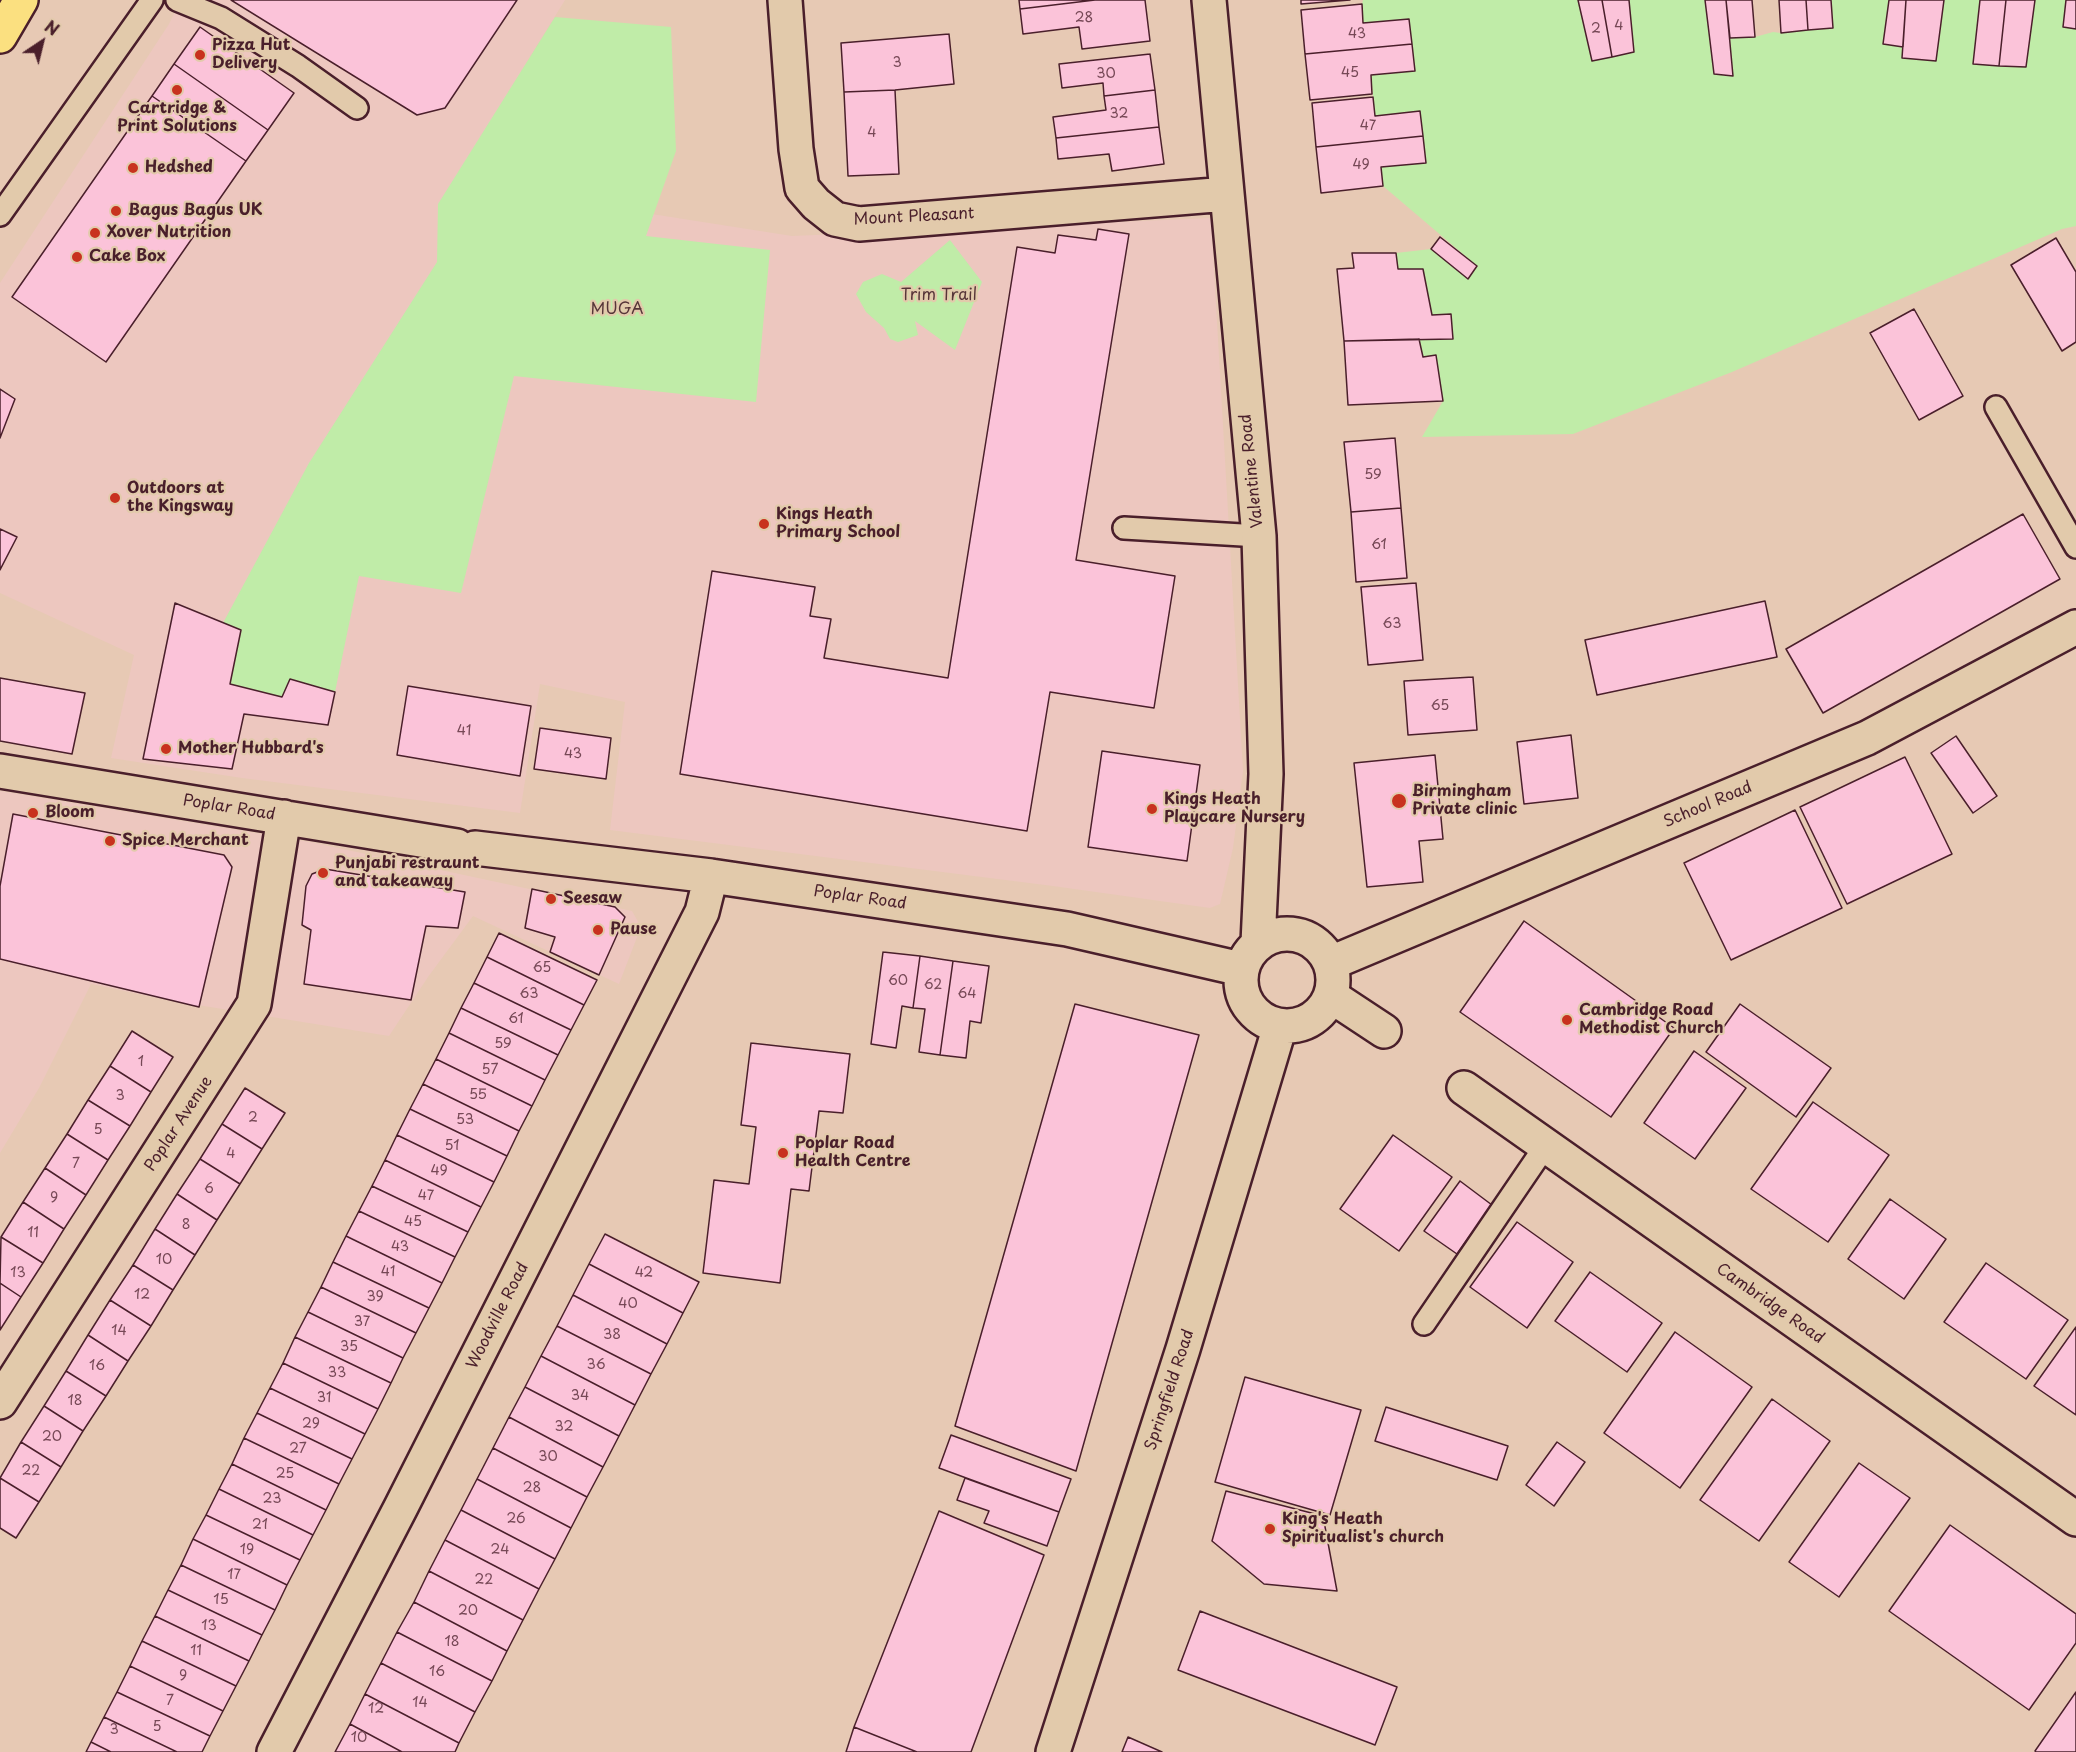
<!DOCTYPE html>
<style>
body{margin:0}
#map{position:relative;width:2076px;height:1752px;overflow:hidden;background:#e7c9b4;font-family:"Playpen Sans",sans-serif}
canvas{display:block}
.north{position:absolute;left:12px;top:12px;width:60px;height:60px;-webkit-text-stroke:4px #e2caab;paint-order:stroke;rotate:35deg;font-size:16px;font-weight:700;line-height:24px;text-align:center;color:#4a1f2b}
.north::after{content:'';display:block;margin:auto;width:21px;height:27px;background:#4a1f2b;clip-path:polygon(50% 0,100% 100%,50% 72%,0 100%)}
</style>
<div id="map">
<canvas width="2076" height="1752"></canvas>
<div class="north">N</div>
</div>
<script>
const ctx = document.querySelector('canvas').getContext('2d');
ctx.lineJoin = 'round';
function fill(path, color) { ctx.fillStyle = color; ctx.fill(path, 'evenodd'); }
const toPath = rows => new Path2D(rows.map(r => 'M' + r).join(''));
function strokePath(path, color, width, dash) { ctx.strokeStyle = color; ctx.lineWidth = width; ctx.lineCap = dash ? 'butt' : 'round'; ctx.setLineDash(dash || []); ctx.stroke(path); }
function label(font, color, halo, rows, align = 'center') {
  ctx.font = font + ' "Playpen Sans",sans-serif'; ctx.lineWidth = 4.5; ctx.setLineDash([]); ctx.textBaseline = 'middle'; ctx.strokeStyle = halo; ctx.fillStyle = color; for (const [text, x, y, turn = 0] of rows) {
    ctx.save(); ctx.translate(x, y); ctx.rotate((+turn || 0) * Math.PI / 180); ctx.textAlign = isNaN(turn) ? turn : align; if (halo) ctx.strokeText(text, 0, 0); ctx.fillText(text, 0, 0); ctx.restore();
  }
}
const built = toPath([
 [181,0,565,0,454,180,524,194,792,236,1211,218,1243,771,1233,848,1220,904,1210,908,1053,886,610,830,625,702,540,684,520,813,242,778,111,758,134,655,0,593,0,283,169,24],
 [0,791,310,842,632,911,641,927,619,984,473,916,428,977,389,1036,167,1000,91,984,39,1088,0,1153]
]);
const green = toPath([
 [1363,0,1578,0,1593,61,1634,52,1629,0,1705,0,1714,74,1733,76,1730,38,1755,37,1773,32,1781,33,1815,29,1831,0,1889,0,1883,44,1903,47,1902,58,1936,61,1944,0,1980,0,1973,63,2026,67,2035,0,2066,0,2076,29,2076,226,2062,229,1732,372,1573,434,1422,437,1443,401,1435,355,1423,357,1419,339,1453,338,1451,315,1432,315,1423,269,1398,269,1396,253,1431,249,1468,279,1477,266,1383,186,1381,167,1426,163,1423,136,1420,112,1375,116,1371,75,1415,70,1409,19,1363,23,1362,4],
 [555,17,671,27,676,151,646,236,770,250,756,402,514,376,461,593,359,576,335,692,291,679,282,697,230,684,241,630,223,623,309,463,437,262,438,204],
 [950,240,982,282,955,350,915,321,918,335,898,342,890,339,884,328,866,312,856,294,863,282,882,274,901,282]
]);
const building = toPath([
 [231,0,517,0,445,108,417,115,231,0],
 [1019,0,1095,0,1020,9,1019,0],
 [1095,0,1145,0,1150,41,1082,49,1079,27,1023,34,1020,9,1095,0],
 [1301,0,1350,0,1301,4,1301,0],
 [1578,0,1602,0,1612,57,1592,61,1578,0],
 [1602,0,1629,0,1634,52,1612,57,1602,0],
 [1705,0,1726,0,1733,76,1714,74,1705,0],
 [1726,0,1752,0,1755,37,1730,38,1726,0],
 [1779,0,1806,0,1808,30,1781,33,1779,0],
 [1806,0,1831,0,1833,28,1808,30,1806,0],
 [1889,0,1906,0,1903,47,1883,44,1889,0],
 [1906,0,1944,0,1936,61,1902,58,1906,0],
 [1980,0,2006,0,1999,66,1973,64,1980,0],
 [2006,0,2035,0,2026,67,1999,66,2006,0],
 [2066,0,2076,0,2076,29,2063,27,2066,0],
 [1362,4,1363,23,1409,19,1412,44,1305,54,1301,10,1362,4],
 [200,27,294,93,268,130,174,64,200,27],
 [949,34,954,84,895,90,844,92,841,43,949,34],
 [1412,44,1415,71,1371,75,1372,94,1310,100,1305,54,1412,44],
 [1150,54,1155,90,1104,96,1103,83,1062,88,1059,64,1150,54],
 [174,64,268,130,246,161,152,96,174,64],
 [895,90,899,174,848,176,844,92,895,90],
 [1155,90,1159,127,1056,138,1053,117,1106,110,1104,96,1155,90],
 [152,96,246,161,106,362,12,297,152,96],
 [1373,97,1375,116,1420,111,1423,136,1316,147,1312,103,1373,97],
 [1159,127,1164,164,1112,171,1109,154,1058,159,1056,138,1159,127],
 [1423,136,1426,163,1381,167,1383,186,1321,193,1316,147,1423,136],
 [1098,229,1129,234,1076,560,1175,576,1154,708,1050,692,1027,831,680,774,712,571,815,587,810,616,831,619,824,658,948,678,1017,247,1055,253,1058,235,1096,240,1098,229],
 [1440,237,1477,266,1468,279,1431,249,1440,237],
 [2056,238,2076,272,2076,342,2062,351,2011,265,2056,238],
 [1352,253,1396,253,1398,269,1423,269,1432,315,1451,314,1453,339,1344,341,1337,269,1354,268,1352,253],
 [1914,309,1963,396,1919,420,1870,333,1914,309],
 [1419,339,1423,357,1436,355,1443,401,1348,405,1344,341,1419,339],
 [0,389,15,399,0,438,0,389],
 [1395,438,1401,508,1351,512,1344,442,1395,438],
 [1401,508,1407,578,1356,582,1351,512,1401,508],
 [2023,514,2060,579,1823,713,1786,649,2023,514],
 [0,529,17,537,0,570,0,529],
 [1416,583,1423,660,1368,665,1361,587,1416,583],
 [1765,601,1777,657,1597,695,1585,640,1765,601],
 [175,603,241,630,230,684,282,697,290,679,335,692,328,725,244,714,232,769,143,759,175,603],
 [1473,677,1477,730,1408,735,1404,681,1473,677],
 [0,678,85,693,72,754,0,741,0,678],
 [408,686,531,706,520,776,397,755,408,686],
 [540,728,611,738,606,779,534,769,540,728],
 [1571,735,1578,798,1524,804,1517,742,1571,735],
 [1956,736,1997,796,1973,813,1931,753,1956,736],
 [1102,751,1200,765,1187,861,1088,847,1102,751],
 [1435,755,1443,839,1419,841,1423,882,1367,887,1354,763,1435,755],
 [1905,757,1952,854,1847,904,1800,807,1905,757],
 [1795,810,1842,908,1731,960,1684,863,1795,810],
 [13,814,224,855,232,867,199,1007,0,959,0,886,13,814],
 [325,869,465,892,458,928,426,926,411,1000,304,984,311,930,302,925,306,886,312,874,325,869],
 [532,889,615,907,625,917,599,975,550,952,555,937,525,928,532,889],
 [1524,921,1674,1028,1611,1117,1460,1012,1524,921],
 [499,933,597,980,584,1005,487,957,499,933],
 [883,952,920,956,913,1008,902,1006,896,1048,871,1044,883,952],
 [920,956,953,961,940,1055,919,1052,925,1009,913,1008,920,956],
 [487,957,584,1005,571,1030,474,983,487,957],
 [953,961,989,966,981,1023,970,1021,966,1058,940,1055,953,961],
 [474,983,571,1030,558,1055,461,1008,474,983],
 [1075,1004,1199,1035,1076,1471,955,1426,1075,1004],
 [1740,1004,1831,1068,1796,1117,1706,1052,1740,1004],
 [461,1008,558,1055,545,1080,449,1033,461,1008],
 [132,1031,173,1057,151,1092,110,1066,132,1031],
 [449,1033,545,1080,532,1106,436,1059,449,1033],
 [751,1043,850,1054,843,1113,819,1111,809,1191,791,1189,780,1283,703,1273,714,1180,749,1184,756,1127,741,1125,751,1043],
 [1694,1051,1746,1088,1695,1159,1644,1123,1694,1051],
 [436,1059,532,1106,519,1131,423,1084,436,1059],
 [110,1066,151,1092,130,1126,88,1100,110,1066],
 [423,1084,519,1131,507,1156,410,1109,423,1084],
 [245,1088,285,1113,262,1149,222,1124,245,1088],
 [88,1100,130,1126,108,1160,67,1134,88,1100],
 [1813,1102,1889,1155,1828,1242,1751,1189,1813,1102],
 [410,1109,507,1156,494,1182,397,1135,410,1109],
 [222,1124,262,1149,240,1184,200,1159,222,1124],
 [67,1134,108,1160,86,1195,45,1168,67,1134],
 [397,1135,494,1182,481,1207,385,1160,397,1135],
 [1393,1135,1452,1177,1399,1251,1340,1209,1393,1135],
 [200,1159,240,1184,217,1220,177,1194,200,1159],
 [385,1160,481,1207,468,1232,372,1186,385,1160],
 [45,1168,86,1195,64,1229,23,1202,45,1168],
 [1460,1181,1492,1205,1457,1254,1424,1231,1460,1181],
 [372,1186,468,1232,455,1257,359,1211,372,1186],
 [177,1194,217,1220,195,1255,155,1229,177,1194],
 [1890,1199,1946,1239,1904,1299,1848,1259,1890,1199],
 [23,1202,64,1229,43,1263,1,1237,23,1202],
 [359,1211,455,1257,442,1283,346,1236,359,1211],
 [1517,1222,1573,1262,1527,1328,1470,1287,1517,1222],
 [155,1229,195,1255,173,1290,133,1265,155,1229],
 [605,1234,699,1282,683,1313,589,1264,605,1234],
 [346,1236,442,1283,429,1308,333,1262,346,1236],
 [1,1237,43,1263,21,1297,0,1283,1,1237],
 [333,1262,429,1308,416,1333,321,1287,333,1262],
 [1986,1263,2068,1320,2026,1379,1944,1322,1986,1263],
 [589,1264,683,1313,667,1344,573,1295,589,1264],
 [133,1265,173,1290,151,1326,110,1300,133,1265],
 [1590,1272,1662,1323,1627,1372,1555,1321,1590,1272],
 [0,1283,21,1297,0,1330,0,1283],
 [321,1287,416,1333,403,1358,308,1312,321,1287],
 [573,1295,667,1344,651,1374,557,1326,573,1295],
 [110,1300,151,1326,128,1361,88,1335,110,1300],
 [308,1312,403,1358,391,1383,295,1337,308,1312],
 [557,1326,651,1374,635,1405,541,1356,557,1326],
 [2076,1327,2076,1415,2034,1386,2076,1327],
 [1675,1332,1752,1387,1680,1488,1604,1433,1675,1332],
 [88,1335,128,1361,106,1396,66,1371,88,1335],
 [295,1337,391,1383,378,1409,283,1363,295,1337],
 [541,1356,635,1405,619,1436,525,1387,541,1356],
 [283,1363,378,1409,365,1434,270,1388,283,1363],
 [66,1371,106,1396,83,1431,44,1406,66,1371],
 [1245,1377,1361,1410,1330,1515,1215,1482,1245,1377],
 [525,1387,619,1436,603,1467,509,1417,525,1387],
 [270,1388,365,1434,352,1459,257,1413,270,1388],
 [1772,1399,1830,1441,1759,1541,1700,1500,1772,1399],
 [44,1406,83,1431,61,1467,21,1442,44,1406],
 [1386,1407,1508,1446,1497,1480,1375,1441,1386,1407],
 [257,1413,352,1459,339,1484,244,1438,257,1413],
 [509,1417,603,1467,587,1497,493,1448,509,1417],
 [951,1435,1071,1479,1059,1512,939,1468,951,1435],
 [244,1438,339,1484,326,1510,232,1464,244,1438],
 [21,1442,61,1467,39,1502,0,1478,21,1442],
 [1557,1442,1585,1462,1554,1506,1526,1485,1557,1442],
 [493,1448,587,1497,571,1528,477,1479,493,1448],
 [1859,1463,1910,1498,1839,1597,1789,1562,1859,1463],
 [232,1464,326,1510,313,1535,219,1489,232,1464],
 [0,1478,39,1502,16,1538,0,1528,0,1478],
 [965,1478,1059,1512,1047,1546,984,1523,989,1511,957,1500,965,1478],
 [477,1479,571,1528,555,1559,461,1510,477,1479],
 [219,1489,313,1535,300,1560,206,1515,219,1489],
 [1226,1491,1323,1516,1337,1591,1264,1584,1212,1541,1226,1491],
 [461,1510,555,1559,539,1589,445,1540,461,1510],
 [939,1511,1044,1555,971,1752,917,1752,854,1727,939,1511],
 [206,1515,300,1560,287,1585,193,1539,206,1515],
 [1950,1525,2076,1614,2076,1643,2029,1710,1889,1611,1950,1525],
 [193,1539,287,1585,275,1610,181,1565,193,1539],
 [445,1540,539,1589,523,1620,429,1571,445,1540],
 [181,1565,275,1610,262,1635,168,1590,181,1565],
 [429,1571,523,1620,507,1651,414,1602,429,1571],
 [168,1590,262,1635,249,1661,155,1616,168,1590],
 [414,1602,507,1651,492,1681,397,1632,414,1602],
 [1200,1611,1397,1687,1375,1745,1178,1670,1200,1611],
 [155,1616,249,1661,236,1686,142,1641,155,1616],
 [397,1632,492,1681,475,1712,381,1663,397,1632],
 [142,1641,236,1686,223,1711,130,1666,142,1641],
 [381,1663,475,1712,459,1743,365,1694,381,1663],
 [130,1666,223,1711,210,1736,117,1692,130,1666],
 [117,1692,210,1736,202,1752,177,1752,104,1717,117,1692],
 [2076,1692,2076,1752,2036,1752,2035,1751,2076,1692],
 [365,1694,459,1743,455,1752,402,1752,350,1724,365,1694],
 [104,1717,177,1752,111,1752,91,1742,104,1717],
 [350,1724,402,1752,335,1752,350,1724],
 [854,1727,917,1752,846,1752,854,1727],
 [1128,1737,1162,1752,1122,1752,1128,1737],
 [91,1742,111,1752,86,1752,91,1742]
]);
const lane = toPath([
 [177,0,221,18,298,66,357,108],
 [0,215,152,0],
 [1996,407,2076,547],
 [1124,528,1259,536],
 [1424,1324,1546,1145]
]);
const street = toPath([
 [785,0,796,149,802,188,816,204,835,219,859,224,1227,194],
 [1209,0,1259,536,1266,774,1258,943],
 [0,771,457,846],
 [475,848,711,876,1067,929,1241,969],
 '1241 980a46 46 0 1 1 92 0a46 46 0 1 1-92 0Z',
 [1331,963,1867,738,2076,627],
 [1331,996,1384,1031],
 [1464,1088,2076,1519],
 [0,1402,254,1004,284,817],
 [274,1752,401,1507,702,912,711,876],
 [1053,1752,1183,1349,1280,1026]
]);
const highway = toPath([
 [0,36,21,0]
]);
const markers = [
 [200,55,6,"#c8321e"],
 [177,90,6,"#c8321e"],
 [133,168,6,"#c8321e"],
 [116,211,6,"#c8321e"],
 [95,233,6,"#c8321e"],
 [77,257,6,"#c8321e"],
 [115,498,6,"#c8321e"],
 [764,524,6,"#c8321e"],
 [166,749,6,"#c8321e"],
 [1399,801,8,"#c8321e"],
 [1152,809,6,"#c8321e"],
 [33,813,6,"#c8321e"],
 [110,841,6,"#c8321e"],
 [323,873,6,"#c8321e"],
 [551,899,6,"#c8321e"],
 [598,930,6,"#c8321e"],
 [1567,1020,6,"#c8321e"],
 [783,1153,6,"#c8321e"],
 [1270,1529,6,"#c8321e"]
];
const numberNames = [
 ["28",1084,18],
 ["4",1619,26],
 ["2",1596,29],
 ["43",1357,34],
 ["3",897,63],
 ["45",1350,73],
 ["30",1106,74],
 ["32",1119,114],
 ["47",1368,126],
 ["4",872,133],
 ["49",1361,165],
 ["59",1373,475],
 ["61",1379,545],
 ["63",1392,624],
 ["65",1440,706],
 ["41",464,731],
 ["43",573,754],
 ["65",542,968],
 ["60",898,981],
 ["62",933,985],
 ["63",529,994],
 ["64",967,994],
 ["61",516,1019],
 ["59",503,1044],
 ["1",141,1062],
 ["57",490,1070],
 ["55",478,1095],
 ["3",120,1096],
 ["2",253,1118],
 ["53",465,1120],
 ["5",98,1130],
 ["51",452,1146],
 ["4",231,1154],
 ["7",76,1164],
 ["49",439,1171],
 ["6",209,1189],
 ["47",426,1196],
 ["9",54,1198],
 ["45",413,1222],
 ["8",186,1225],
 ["11",33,1233],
 ["43",400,1247],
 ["10",164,1260],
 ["41",388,1272],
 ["13",18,1273],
 ["42",644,1273],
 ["12",142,1295],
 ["39",375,1297],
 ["40",628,1304],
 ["37",362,1322],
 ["14",119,1331],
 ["38",612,1335],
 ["35",349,1347],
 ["36",596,1365],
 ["16",97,1366],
 ["33",337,1373],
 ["34",580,1396],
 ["31",324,1398],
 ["18",75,1401],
 ["29",311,1424],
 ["32",564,1427],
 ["20",52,1437],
 ["27",298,1449],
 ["30",548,1457],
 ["22",31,1471],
 ["25",285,1474],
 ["28",532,1488],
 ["23",272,1499],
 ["26",516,1519],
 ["21",260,1525],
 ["19",247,1550],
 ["24",500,1550],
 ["17",234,1575],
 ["22",484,1580],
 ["15",221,1600],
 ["20",468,1611],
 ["13",209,1626],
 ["18",452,1642],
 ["11",196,1651],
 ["16",437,1672],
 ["9",183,1676],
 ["7",170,1701],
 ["14",420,1703],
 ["12",376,1709],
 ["5",157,1727],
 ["3",114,1730],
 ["10",359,1738]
];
const poiNames = [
 ["Pizza Hut",212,46],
 ["Delivery",212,64],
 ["Cartridge &",177,109,"center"],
 ["Print Solutions",177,127,"center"],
 ["Hedshed",145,168],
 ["Bagus Bagus UK",128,211],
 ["Xover Nutrition",107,233],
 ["Cake Box",89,257],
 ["Outdoors at",127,489],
 ["the Kingsway",127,507],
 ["Kings Heath",776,515],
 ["Primary School",776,533],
 ["Mother Hubbard's",178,749],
 ["Birmingham",1412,792],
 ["Private clinic",1412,810],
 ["Kings Heath",1164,800],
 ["Playcare Nursery",1164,818],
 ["Bloom",45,813],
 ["Spice Merchant",122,841],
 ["Punjabi restraunt",335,864],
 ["and takeaway",335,882],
 ["Seesaw",563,899],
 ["Pause",610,930],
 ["Cambridge Road",1579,1011],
 ["Methodist Church",1579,1029],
 ["Poplar Road",795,1144],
 ["Health Centre",795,1162],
 ["King's Heath",1282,1520],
 ["Spiritualist's church",1282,1538]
];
const streetNames = [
 ["Mount Pleasant",914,217,-3],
 ["Valentine Road",1252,471,-96],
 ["School Road",1708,805,-23],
 ["Poplar Road",229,808,9],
 ["Poplar Road",860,898,8],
 ["Poplar Avenue",179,1124,-57],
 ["Cambridge Road",1770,1304,35],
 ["Woodville Road",498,1316,-63],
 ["Springfield Road",1170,1390,-72]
];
const parkNames = [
 ["Trim Trail",939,296],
 ["MUGA",617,310]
];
fill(built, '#edc7bf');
fill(green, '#c0eca8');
fill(building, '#fbc3d9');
strokePath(building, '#4a1f2b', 1.5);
strokePath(lane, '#4a1f2b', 26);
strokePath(street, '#4a1f2b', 38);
strokePath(highway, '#4a1f2b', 38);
strokePath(lane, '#e2caab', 21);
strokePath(street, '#e2caab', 33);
strokePath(highway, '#fbe080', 33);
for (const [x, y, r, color] of markers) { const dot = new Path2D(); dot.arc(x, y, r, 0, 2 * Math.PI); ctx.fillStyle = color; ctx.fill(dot); strokePath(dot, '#e2caab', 2); }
label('14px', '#764856', null, numberNames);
label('bold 16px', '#4a1f2b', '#e2caab', poiNames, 'left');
label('16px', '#4a1f2b', '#e2caab', streetNames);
label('16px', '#563438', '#e2caab', parkNames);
</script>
